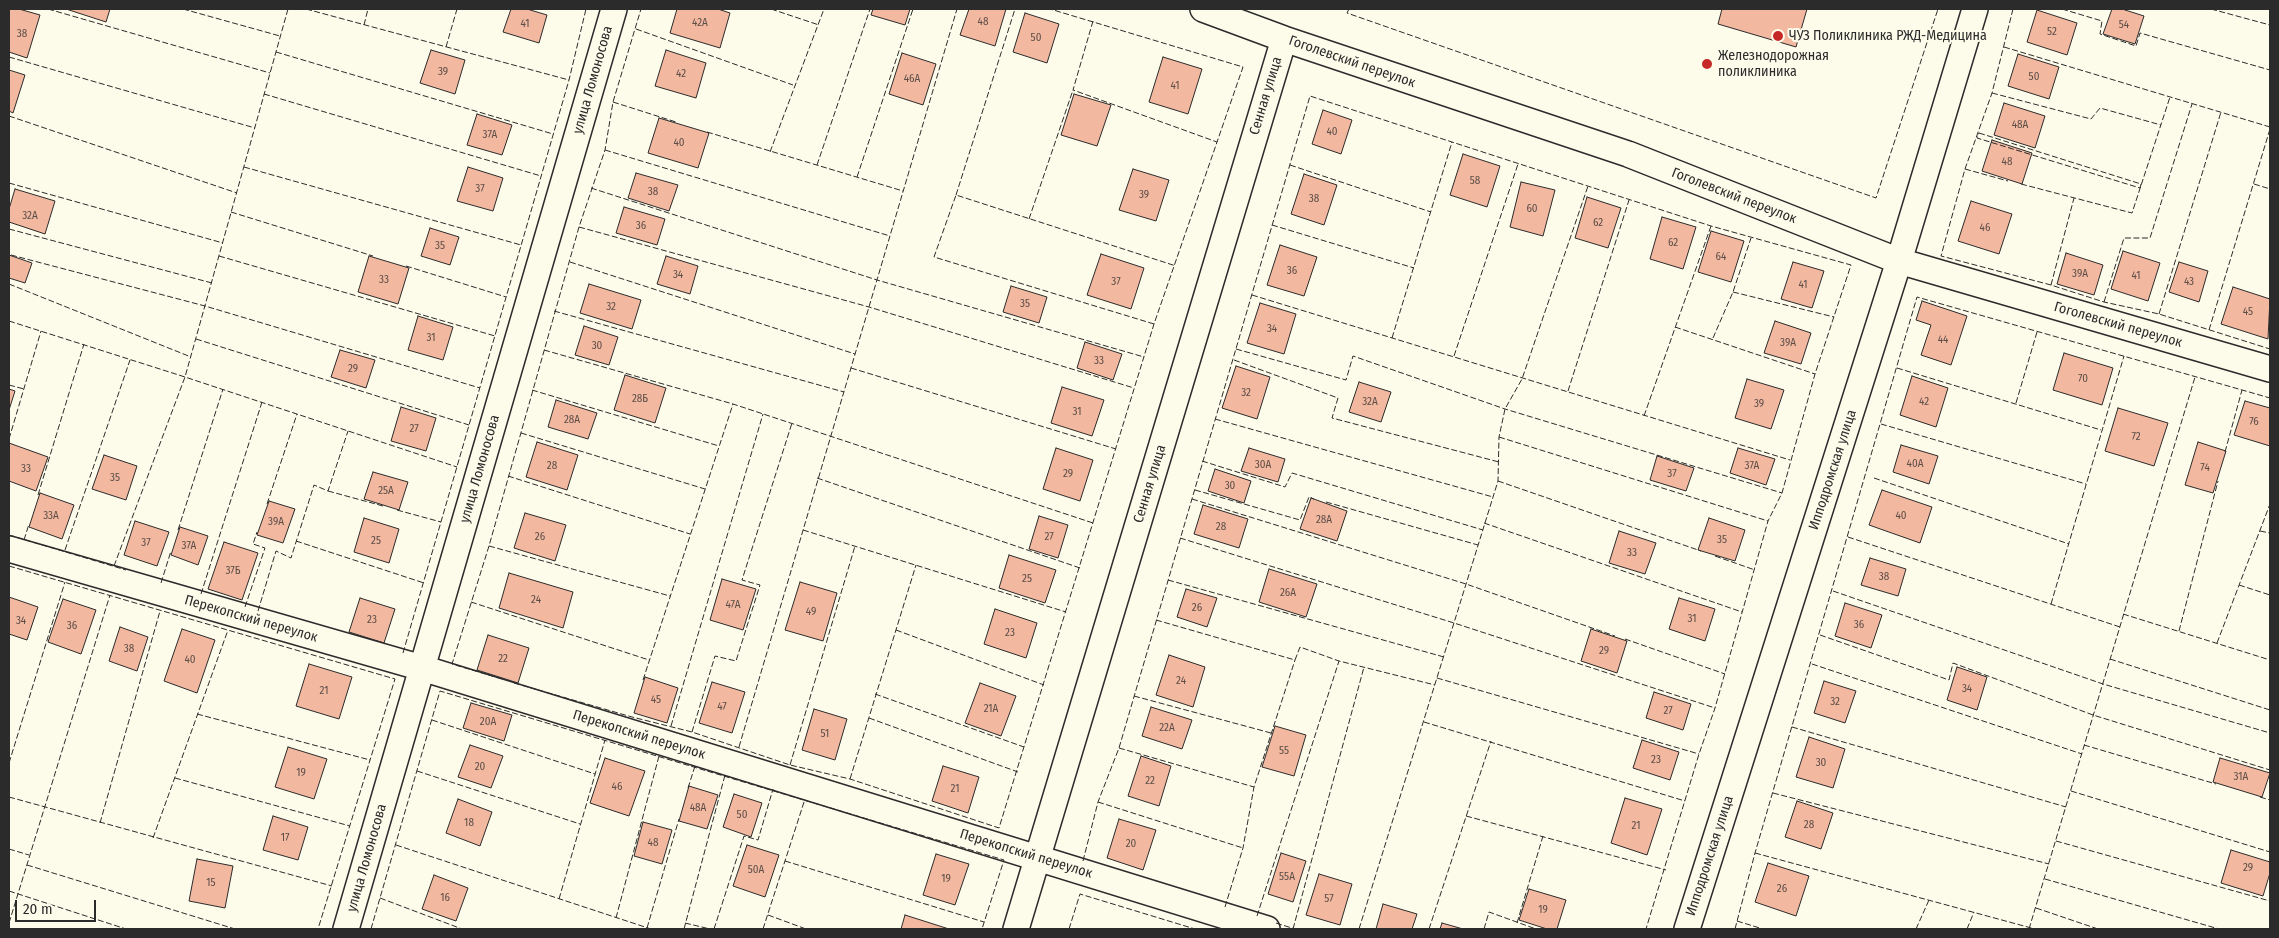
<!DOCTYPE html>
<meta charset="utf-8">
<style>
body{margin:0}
#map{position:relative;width:2279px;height:938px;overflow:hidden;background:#fdfbea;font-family:"Fira Sans Condensed",sans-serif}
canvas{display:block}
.frame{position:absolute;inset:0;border:10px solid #2b2b2b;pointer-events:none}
.scale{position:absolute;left:15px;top:900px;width:81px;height:22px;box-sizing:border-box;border:2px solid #2b2b2b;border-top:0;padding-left:6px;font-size:15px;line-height:18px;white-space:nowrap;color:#2b2b2b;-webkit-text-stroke:4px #fdfbea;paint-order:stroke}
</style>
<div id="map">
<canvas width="2279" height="938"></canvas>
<div class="frame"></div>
<div class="scale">20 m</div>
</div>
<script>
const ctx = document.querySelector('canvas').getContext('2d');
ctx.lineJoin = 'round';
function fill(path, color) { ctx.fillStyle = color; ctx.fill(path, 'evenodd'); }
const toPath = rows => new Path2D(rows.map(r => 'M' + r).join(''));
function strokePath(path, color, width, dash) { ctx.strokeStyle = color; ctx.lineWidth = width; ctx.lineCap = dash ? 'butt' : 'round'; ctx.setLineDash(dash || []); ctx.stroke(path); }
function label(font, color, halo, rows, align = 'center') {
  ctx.font = font + ' "Fira Sans Condensed",sans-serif'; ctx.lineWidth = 4; ctx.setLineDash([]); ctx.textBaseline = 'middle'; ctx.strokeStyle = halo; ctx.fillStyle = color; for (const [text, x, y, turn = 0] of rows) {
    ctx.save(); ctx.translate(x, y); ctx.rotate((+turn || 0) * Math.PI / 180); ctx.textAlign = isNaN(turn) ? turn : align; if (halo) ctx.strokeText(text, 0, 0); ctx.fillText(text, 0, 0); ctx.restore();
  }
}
const building = toPath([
 [9,9,19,9,40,15,27,58,9,52,9,9],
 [66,9,110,9,106,22,66,9],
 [511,9,527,9,547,15,539,43,503,32,511,9],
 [677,9,718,9,730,13,720,48,670,33,677,9],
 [873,9,910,9,905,25,871,15,873,9],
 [969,9,1006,9,995,46,960,35,969,9],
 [1722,9,1807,9,1796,47,1718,24,1722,9],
 [2112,9,2122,9,2144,16,2135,44,2103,34,2112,9],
 [2037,10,2077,23,2067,55,2027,42,2037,10],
 [1025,13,1059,24,1047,63,1013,52,1025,13],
 [431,50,465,60,455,94,420,83,431,50],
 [666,50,706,63,696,98,655,86,666,50],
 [902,53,936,64,923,105,889,94,902,53],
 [2018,54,2059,67,2049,99,2008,86,2018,54],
 [1163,57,1202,69,1188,114,1149,102,1163,57],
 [9,70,25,75,13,113,9,111,9,70],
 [1074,94,1111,105,1097,146,1061,135,1074,94],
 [2004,103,2045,116,2035,148,1994,135,2004,103],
 [1323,110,1352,120,1341,154,1312,144,1323,110],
 [477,114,512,125,502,155,467,145,477,114],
 [659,118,709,133,698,168,648,153,659,118],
 [1992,140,2032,153,2022,184,1982,171,1992,140],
 [1463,154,1500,166,1487,207,1450,195,1463,154],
 [468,167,503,178,493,211,457,201,468,167],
 [1133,169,1169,180,1156,221,1119,210,1133,169],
 [636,173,678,185,669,211,628,198,636,173],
 [1304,174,1337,185,1324,225,1291,214,1304,174],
 [1521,182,1555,190,1543,236,1510,227,1521,182],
 [15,189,55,201,45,234,9,222,9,209,15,189],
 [1587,197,1621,208,1608,248,1575,238,1587,197],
 [1971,201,2012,214,1999,254,1958,241,1971,201],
 [624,207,665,219,657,245,616,233,624,207],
 [1662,217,1696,227,1683,269,1650,259,1662,217],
 [430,228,459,237,450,265,421,256,430,228],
 [1711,231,1744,241,1731,282,1698,272,1711,231],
 [1280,245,1317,257,1304,296,1267,285,1280,245],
 [2123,251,2160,263,2148,301,2111,289,2123,251],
 [2066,253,2103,265,2094,295,2057,284,2066,253],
 [1101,254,1144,268,1131,309,1087,295,1101,254],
 [9,255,32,263,25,283,9,278,9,255],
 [369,256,409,268,398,304,358,292,369,256],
 [666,256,698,266,690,294,657,284,666,256],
 [1793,262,1824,271,1812,308,1781,299,1793,262],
 [2179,262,2208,271,2199,302,2169,292,2179,262],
 [589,284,641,300,632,329,580,313,589,284],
 [1011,286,1047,297,1039,323,1003,312,1011,286],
 [2233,287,2270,299,2268,339,2221,324,2233,287],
 [1922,301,1967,316,1951,365,1921,355,1931,325,1916,320,1922,301],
 [1260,303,1296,314,1284,354,1247,343,1260,303],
 [418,316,453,327,443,360,408,350,418,316],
 [1775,321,1811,333,1801,364,1764,353,1775,321],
 [584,326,618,337,609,365,575,355,584,326],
 [1085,342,1122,354,1113,380,1077,368,1085,342],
 [340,350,375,360,366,388,331,377,340,350],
 [2064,353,2113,368,2102,405,2053,390,2064,353],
 [1236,366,1270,377,1257,419,1222,408,1236,366],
 [625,375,666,388,655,423,614,410,625,375],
 [1912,376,1948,388,1936,427,1900,415,1912,376],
 [1747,379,1784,390,1771,429,1735,418,1747,379],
 [1359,382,1391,392,1381,422,1349,412,1359,382],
 [1062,387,1104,400,1092,436,1051,423,1062,387],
 [9,389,15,391,9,410,9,389],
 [556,400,597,413,588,439,548,427,556,400],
 [2245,401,2270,408,2270,446,2234,435,2245,401],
 [401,407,436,418,426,451,391,441,401,407],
 [2118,408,2168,423,2154,466,2105,451,2118,408],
 [537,442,578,455,567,490,526,477,537,442],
 [2198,442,2226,451,2213,493,2185,485,2198,442],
 [9,443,48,457,36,491,9,481,9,443],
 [1901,445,1938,456,1929,484,1893,472,1901,445],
 [1056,448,1093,460,1080,501,1043,489,1056,448],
 [1249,448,1285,459,1278,482,1241,471,1249,448],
 [1738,448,1775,459,1766,485,1730,473,1738,448],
 [104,455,137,466,126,500,92,489,104,455],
 [1657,456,1694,468,1686,491,1650,480,1657,456],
 [1215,469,1251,481,1244,503,1208,491,1215,469],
 [373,472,408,482,399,510,364,499,373,472],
 [1882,490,1932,507,1920,543,1869,525,1882,490],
 [40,493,74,505,62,539,29,527,40,493],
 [1311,498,1347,511,1337,541,1300,529,1311,498],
 [269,501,295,509,283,543,257,535,269,501],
 [1203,505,1248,519,1239,548,1194,534,1203,505],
 [525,513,566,525,555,561,514,548,525,513],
 [1039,516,1068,525,1058,558,1029,549,1039,516],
 [364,518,399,529,389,563,354,552,364,518],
 [1709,518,1745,530,1735,561,1698,550,1709,518],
 [135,521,169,532,157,566,124,555,135,521],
 [180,527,208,536,198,565,171,555,180,527],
 [1619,531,1656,543,1645,574,1609,563,1619,531],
 [224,542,258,553,242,600,208,589,224,542],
 [1009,555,1056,570,1045,603,999,588,1009,555],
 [1870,558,1906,569,1898,596,1861,585,1870,558],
 [1269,569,1317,584,1306,617,1259,602,1269,569],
 [509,573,573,592,563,628,499,608,509,573],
 [722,579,756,589,743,630,710,620,722,579],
 [800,582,837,593,823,641,785,630,800,582],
 [1186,589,1217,598,1207,627,1177,617,1186,589],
 [9,597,38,607,27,640,9,634,9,597],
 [360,598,395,609,384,643,349,632,360,598],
 [1679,598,1715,609,1705,641,1669,629,1679,598],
 [63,599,96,610,81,654,48,642,63,599],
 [1845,603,1882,615,1871,648,1835,636,1845,603],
 [995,609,1037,623,1026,658,984,644,995,609],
 [120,627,148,637,137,671,109,661,120,627],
 [182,629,215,640,197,693,164,681,182,629],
 [1591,629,1627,641,1617,673,1581,661,1591,629],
 [488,635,529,648,518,683,477,670,488,635],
 [1169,655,1205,667,1193,707,1156,695,1169,655],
 [309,664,352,677,339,719,296,706,309,664],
 [1957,667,1987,677,1977,710,1947,700,1957,667],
 [645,677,678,688,667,723,634,713,645,677],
 [1824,681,1856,691,1845,723,1814,713,1824,681],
 [712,682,745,692,732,733,699,723,712,682],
 [980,683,1016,696,1001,736,965,723,980,683],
 [1654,692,1691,704,1683,730,1646,718,1654,692],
 [471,703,512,715,504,741,463,728,471,703],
 [1151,707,1192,720,1182,749,1142,736,1151,707],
 [814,709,847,719,835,760,802,750,814,709],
 [1275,726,1306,735,1294,776,1262,767,1275,726],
 [1809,737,1845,749,1833,788,1796,777,1809,737],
 [1642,740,1679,752,1670,780,1633,768,1642,740],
 [470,745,503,756,491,788,458,777,470,745],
 [288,747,327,759,314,799,275,787,288,747],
 [1141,756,1171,766,1159,806,1128,796,1141,756],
 [605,758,645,771,629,816,590,803,605,758],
 [2220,758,2270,773,2262,797,2213,782,2220,758],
 [943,766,979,777,968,813,932,801,943,766],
 [689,786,718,795,707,829,679,821,689,786],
 [734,794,762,803,751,837,723,827,734,794],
 [1625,798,1662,809,1647,855,1611,843,1625,798],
 [458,799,492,812,480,846,446,833,458,799],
 [1797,801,1833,813,1821,849,1785,837,1797,801],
 [273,816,308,827,298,860,263,850,273,816],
 [1119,819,1156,830,1143,870,1107,858,1119,819],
 [643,822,672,830,662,864,634,856,643,822],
 [747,845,779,855,765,897,733,886,747,845],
 [2231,850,2270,862,2270,873,2263,896,2221,883,2231,850],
 [1281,853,1306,861,1293,902,1268,894,1281,853],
 [936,854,969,864,955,905,923,895,936,854],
 [197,859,233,866,225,908,189,901,197,859],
 [1768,863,1809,876,1796,916,1755,902,1768,863],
 [1319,874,1352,884,1340,925,1306,915,1319,874],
 [434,875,468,888,456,921,422,909,434,875],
 [1529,889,1566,900,1557,929,1547,929,1519,920,1529,889],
 [1383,904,1417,914,1412,929,1376,929,1383,904],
 [905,915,949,929,901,929,905,915],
 [1442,923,1463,929,1440,929,1442,923]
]);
const street = toPath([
 [1203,9,1284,39,1628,154,1899,261,2270,369],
 [9,549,422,668,1267,929],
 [346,929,614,9],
 [1016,929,1284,39],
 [1687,929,1899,261,1975,9]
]);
const fence = toPath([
 [48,9,270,73],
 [183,9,280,36],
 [306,9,569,80],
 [771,9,819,25],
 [1349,9,1347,13,1876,198,1938,9],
 [2013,9,1992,93,1965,169,1941,256,2051,285,2104,302,2159,314,2270,349],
 [2062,9,2102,21,2100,34,2136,46,2140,33,2270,70],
 [2211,9,2270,25],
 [1093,21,1073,90,1217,142],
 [364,25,368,9],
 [636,29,793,85],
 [446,47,457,9],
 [2004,47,2270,127],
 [276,52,553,134],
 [9,57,255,128],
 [1992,93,2091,119,2100,108,2161,125],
 [264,94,541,176],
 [613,102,676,122],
 [9,116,237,193],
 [707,132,903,191],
 [1979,133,2141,184,2140,188,1977,138,1979,133],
 [605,150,890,236],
 [770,152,824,9],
 [817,165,870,9],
 [1290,165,1431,212],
 [244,167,521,245],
 [1965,169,2008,181],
 [857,177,913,9],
 [9,183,223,243],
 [2021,184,2132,213,2170,97],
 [2254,184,2270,189],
 [591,188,877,280,1144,357],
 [956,195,1015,9],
 [231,212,373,256],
 [1029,219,1073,90],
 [1272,225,1414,268],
 [579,227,869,307,1134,388],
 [9,229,212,283],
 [11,255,205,306,480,388],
 [219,256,495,336],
 [570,262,855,354],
 [406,266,506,297],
 [9,284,191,357],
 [2051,285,2074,198],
 [1733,292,1834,317],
 [1252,295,1790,460],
 [2104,302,2124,238,2150,238,2192,104],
 [554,311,844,392],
 [2159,314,2221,112],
 [9,321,185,377,457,467],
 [1154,324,934,257,956,195,1176,266],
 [1675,327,1815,374],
 [2209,330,2270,129],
 [1392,338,1452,142],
 [1713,338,1733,292,1751,238],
 [196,339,469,425],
 [1236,349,1346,380,1353,356,1505,409,1782,493],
 [544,350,733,404,1093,523],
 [1454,356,1518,164],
 [1234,360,1338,398,1332,418,1499,462],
 [851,368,1116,449],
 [1897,368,2101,430],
 [9,385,24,389],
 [532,390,719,446],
 [1568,391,1629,200],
 [2016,403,2037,332],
 [1644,416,1711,226],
 [1215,419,1493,497],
 [1881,424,2086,484],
 [521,433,705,489],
 [1499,437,1768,521],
 [9,439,41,331],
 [2225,452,2242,390],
 [1202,461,1285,487,1292,473,1483,530],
 [508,476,690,534],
 [817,478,1080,568],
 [1874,478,2069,544],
 [1498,481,1701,551],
 [1195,490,1300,520,1309,497,1314,499],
 [328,491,383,506],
 [38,495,84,344],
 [1192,499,1466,584,1615,636],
 [1326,502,1478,545],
 [267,504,297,414],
 [397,510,441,522],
 [1484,523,1742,612],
 [178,530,223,389],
 [803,530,1066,612],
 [2260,531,2270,533],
 [9,535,126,570],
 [1848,537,2120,627],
 [1180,538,1454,623,1715,708],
 [24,540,29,524],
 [296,541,424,583],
 [489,546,670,596],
 [65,550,130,360],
 [1715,556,1755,570],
 [9,566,395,679,318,929],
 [114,566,185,377,288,9],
 [1168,580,1444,657],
 [161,583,171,551],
 [2239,585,2270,595],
 [1833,591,2103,684,2270,733],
 [201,594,262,402],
 [471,602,649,660],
 [2051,604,2124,356],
 [245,607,265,548,253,544,257,532],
 [258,611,276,551,291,558,314,485,328,491,348,431],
 [2123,614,2270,660],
 [1156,620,1295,660,1300,647,1339,661,1435,685],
 [896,630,1044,685],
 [2179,631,2218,481],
 [1820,635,1949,680,1953,663,2093,715,2270,770],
 [1625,639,1725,674],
 [2217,643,2270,504],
 [403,653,569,80,586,9],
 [2110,659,2270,710],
 [1812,664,2082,754],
 [1437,678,1699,754],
 [502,679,452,664,489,546,579,227,605,150,613,102,641,9],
 [643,680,733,404],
 [514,683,632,717,692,732,790,765,850,779,999,828,1154,324,1243,67,1050,9],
 [875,694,1024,747],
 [1134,696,1271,733],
 [197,714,370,760],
 [869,718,1018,772],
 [432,720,595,774],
 [1424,722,1685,801],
 [671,726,763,414],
 [1792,727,2066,807],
 [692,732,715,656,736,661,760,585,742,580,792,423],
 [2084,745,2216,784],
 [739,747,957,9],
 [1119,748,1254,787],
 [9,763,65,582],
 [790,765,855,546],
 [417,771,580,824],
 [175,778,350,826],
 [850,779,916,565],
 [688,788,695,766],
 [2071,791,2270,852],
 [1773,793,2049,864],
 [9,797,332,886],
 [2260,797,2270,800],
 [1098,802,1243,848],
 [1466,816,1666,870],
 [100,823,160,611],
 [153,838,228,630],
 [2056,841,2270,901],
 [396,845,651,929],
 [9,849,29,855],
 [1755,853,2035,929],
 [785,861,984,922],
 [1083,861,1098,802,1119,748,1310,96,1711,226,1851,265,1815,374,1782,493,1768,521,1715,708,1699,754,1646,929],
 [27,865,235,929],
 [2045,879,2219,929],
 [9,891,126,929],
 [380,898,462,929],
 [559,899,605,740],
 [1225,907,1243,848,1254,787,1295,660],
 [2036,908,2098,929],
 [768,915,806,929],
 [1257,916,1339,661],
 [616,918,659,756],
 [1737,921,1763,929],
 [9,923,110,595],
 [685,923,710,929],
 [1276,923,1295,929],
 [1517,923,1543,836],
 [647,928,679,819],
 [371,929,440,691,1004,860,982,929],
 [684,929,725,775],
 [714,929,744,836,758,840,773,789],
 [763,929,805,799],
 [1069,929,1080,894,1195,929],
 [1293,929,1364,667],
 [1359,929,1498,481,1499,437,1505,409,1522,379,1588,186],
 [1429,929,1491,741],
 [1484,929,1489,912,1536,929],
 [1735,929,1755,853,1917,297,2270,398],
 [1916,929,1929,900],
 [1967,929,1974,912],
 [2029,929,2195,377]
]);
const markers = [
 [1778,36,6,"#c62828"],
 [1707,64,6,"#c62828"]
];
const numberNames = [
 ["48",983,22],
 ["42А",700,23],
 ["41",525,24],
 ["54",2124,25],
 ["52",2052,32],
 ["38",22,34],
 ["50",1036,38],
 ["39",443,72],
 ["42",681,74],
 ["50",2034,77],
 ["46А",912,79],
 ["41",1175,86],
 ["48А",2020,125],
 ["40",1332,132],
 ["37А",490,135],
 ["40",679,143],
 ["48",2007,162],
 ["58",1475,181],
 ["37",480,189],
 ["38",653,192],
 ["39",1144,195],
 ["38",1314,199],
 ["60",1532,209],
 ["32А",30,216],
 ["62",1598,223],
 ["36",641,226],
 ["46",1985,228],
 ["62",1673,243],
 ["35",440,246],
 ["64",1721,257],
 ["36",1292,271],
 ["39А",2080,274],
 ["34",678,275],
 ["41",2136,276],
 ["33",384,280],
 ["37",1116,282],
 ["43",2189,282],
 ["41",1803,285],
 ["35",1025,304],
 ["32",611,307],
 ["45",2248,312],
 ["34",1272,329],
 ["31",431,338],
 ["44",1943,340],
 ["39А",1788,343],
 ["30",597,346],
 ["33",1099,361],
 ["29",353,369],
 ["70",2083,379],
 ["32",1246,393],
 ["28Б",640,399],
 ["32А",1370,402],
 ["42",1924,402],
 ["39",1759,404],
 ["31",1077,412],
 ["28А",572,420],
 ["76",2254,422],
 ["27",414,429],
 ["72",2136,437],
 ["40А",1915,464],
 ["30А",1263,465],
 ["28",552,466],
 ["37А",1752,466],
 ["74",2205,468],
 ["33",26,469],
 ["29",1068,474],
 ["37",1672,474],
 ["35",115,478],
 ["30",1230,486],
 ["25А",386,491],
 ["33А",51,516],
 ["40",1901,516],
 ["28А",1324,520],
 ["39А",276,522],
 ["28",1221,527],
 ["26",540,537],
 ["27",1049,537],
 ["35",1722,540],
 ["25",376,541],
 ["37",146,543],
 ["37А",189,546],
 ["33",1632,553],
 ["37Б",233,571],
 ["38",1884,577],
 ["25",1027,579],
 ["26А",1288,593],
 ["24",536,600],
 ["47А",733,605],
 ["26",1197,608],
 ["49",811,612],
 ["31",1692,619],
 ["23",372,620],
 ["34",21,621],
 ["36",1859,625],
 ["36",72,626],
 ["23",1010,633],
 ["38",129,649],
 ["29",1604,651],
 ["22",503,659],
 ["40",190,660],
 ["24",1181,681],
 ["34",1967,689],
 ["21",324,691],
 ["45",656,700],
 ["32",1835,702],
 ["47",722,707],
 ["21А",991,709],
 ["27",1668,711],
 ["20А",488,722],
 ["22А",1167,728],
 ["51",825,734],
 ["55",1284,751],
 ["23",1656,760],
 ["30",1821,763],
 ["20",480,767],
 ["19",301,773],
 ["31А",2241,777],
 ["22",1150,781],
 ["46",617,787],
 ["21",955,789],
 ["48А",698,808],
 ["50",742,815],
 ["18",469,823],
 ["28",1809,825],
 ["21",1636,826],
 ["17",285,838],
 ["48",653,843],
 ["20",1131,844],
 ["29",2248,868],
 ["50А",756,870],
 ["55А",1287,877],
 ["19",946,879],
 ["15",211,883],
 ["26",1782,889],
 ["16",445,898],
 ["57",1329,899],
 ["19",1543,910]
];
const poiNames = [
 ["ЧУЗ Поликлиника РЖД-Медицина",1789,36],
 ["Железнодорожная",1718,56],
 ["поликлиника",1718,72]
];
const streetNames = [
 ["Гоголевский переулок",1352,62,19],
 ["улица Ломоносова",593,80,-74],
 ["Сенная улица",1266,96,-73],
 ["Гоголевский переулок",1734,196,21],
 ["Гоголевский переулок",2118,325,16],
 ["улица Ломоносова",480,469,-74],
 ["Ипподромская улица",1833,470,-72],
 ["Сенная улица",1150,484,-73],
 ["Перекопский переулок",251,619,16],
 ["Перекопский переулок",639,735,17],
 ["Перекопский переулок",1026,854,17],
 ["Ипподромская улица",1710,856,-72],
 ["улица Ломоносова",367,858,-74]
];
fill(building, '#f2b8a0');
strokePath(building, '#2b2b2b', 1);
strokePath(street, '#2b2b2b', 28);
strokePath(street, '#fdfbea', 25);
strokePath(fence, '#2b2b2b', 1, [6, 2.5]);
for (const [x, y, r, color] of markers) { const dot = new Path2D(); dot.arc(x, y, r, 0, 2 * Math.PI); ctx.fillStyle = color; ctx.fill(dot); strokePath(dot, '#fdfbea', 2); }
label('11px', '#5d4e48', null, numberNames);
label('14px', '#2b2b2b', '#fdfbea', poiNames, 'left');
label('14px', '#2b2b2b', '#fdfbea', streetNames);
</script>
